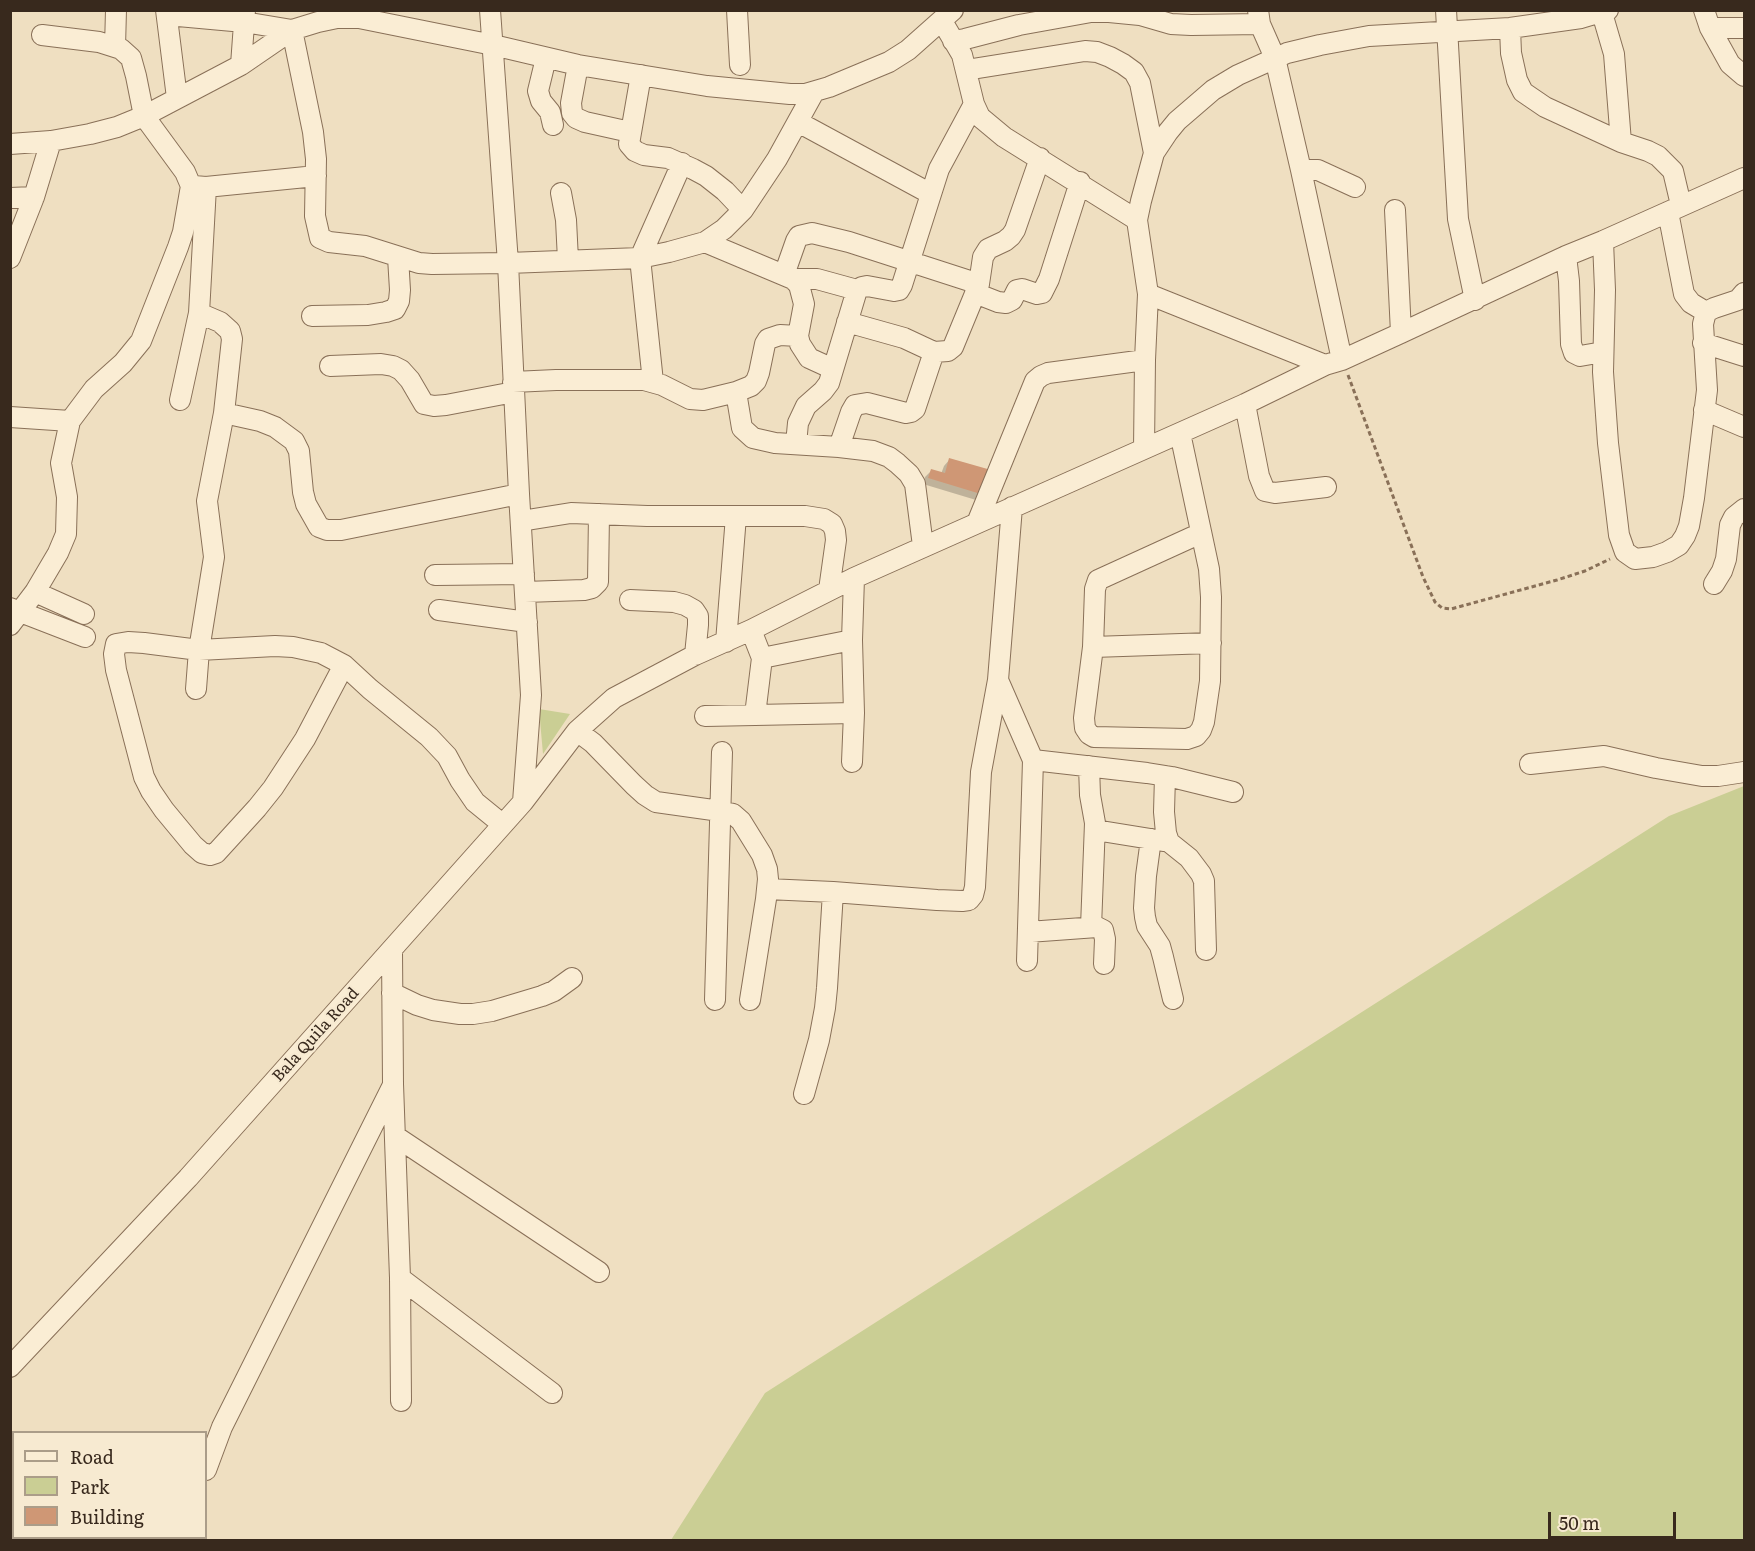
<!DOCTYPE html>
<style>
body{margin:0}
#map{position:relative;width:1755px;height:1551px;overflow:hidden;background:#efdfc1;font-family:Literata,serif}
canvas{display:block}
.frame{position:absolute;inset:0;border:12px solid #38291d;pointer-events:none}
.legend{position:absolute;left:12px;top:1431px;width:195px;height:108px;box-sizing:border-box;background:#f7ead1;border:2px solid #ab9d89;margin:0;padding:8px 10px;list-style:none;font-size:18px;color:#38291d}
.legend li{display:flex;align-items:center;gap:12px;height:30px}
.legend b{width:30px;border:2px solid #ab9d89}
.scale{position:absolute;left:1548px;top:1512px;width:128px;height:27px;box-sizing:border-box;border:3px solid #38291d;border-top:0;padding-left:8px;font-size:18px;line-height:21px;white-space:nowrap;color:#38291d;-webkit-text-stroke:4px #f7ead1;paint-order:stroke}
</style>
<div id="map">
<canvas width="1755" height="1551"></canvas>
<div class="frame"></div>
<ul class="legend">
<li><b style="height:8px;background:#faedd4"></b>Road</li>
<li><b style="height:16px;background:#cace94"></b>Park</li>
<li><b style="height:16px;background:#cf9775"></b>Building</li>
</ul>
<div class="scale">50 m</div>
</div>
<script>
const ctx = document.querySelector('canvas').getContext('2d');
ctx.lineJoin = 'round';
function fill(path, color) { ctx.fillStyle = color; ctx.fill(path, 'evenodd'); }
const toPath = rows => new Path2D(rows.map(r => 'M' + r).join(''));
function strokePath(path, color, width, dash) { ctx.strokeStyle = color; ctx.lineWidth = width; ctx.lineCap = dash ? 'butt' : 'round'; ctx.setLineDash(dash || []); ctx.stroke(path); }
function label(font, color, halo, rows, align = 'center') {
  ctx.font = font + ' Literata,serif'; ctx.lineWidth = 4.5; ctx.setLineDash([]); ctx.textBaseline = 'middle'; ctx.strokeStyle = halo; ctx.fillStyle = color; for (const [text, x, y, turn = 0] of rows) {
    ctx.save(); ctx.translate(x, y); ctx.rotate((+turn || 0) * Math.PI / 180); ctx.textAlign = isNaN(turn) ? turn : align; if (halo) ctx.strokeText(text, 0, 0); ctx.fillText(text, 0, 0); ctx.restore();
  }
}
const green = toPath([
 [539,709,570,714,543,754],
 [1744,786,1744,1540,671,1540,765,1393,1669,816]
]);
const shadow = toPath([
 [950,459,989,471,976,500,923,484,925,477,931,471,941,474,944,466]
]);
const building = toPath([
 [949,458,991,470,984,495,928,478,931,469,945,473]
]);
const path = toPath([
 [1348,375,1423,577,1435,602,1442,608,1451,609,1557,580,1585,571,1610,559]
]);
const minor = toPath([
 [166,10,177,98],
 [490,10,508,263,519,494,531,695,523,802],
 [737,10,740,65],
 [1258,10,1260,24,1275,58,1301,170,1342,360],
 [1446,10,1458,219,1475,300],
 [1704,10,1710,28,1730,64,1744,76],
 [1602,13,1614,54,1621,142],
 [167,15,244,22,292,30,313,132,316,159,315,216,320,238,329,242,365,246,419,263,432,264,508,263,640,258,669,252,705,242,724,229,743,210,777,159,814,92],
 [1140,15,1171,24,1191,25,1260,24],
 [942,21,962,55,974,104,980,117,1004,137,1137,220],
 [1510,28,1511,53,1517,80,1523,92,1545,107,1621,142,1648,151,1658,156,1673,171,1681,205],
 [1710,28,1744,28],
 [953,41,965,39,1019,25,1091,12,1109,12,1140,15,1147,10],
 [115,47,116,10],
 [546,58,538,91,541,101,550,112,553,125],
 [241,65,245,10],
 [578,65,571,103,572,113,576,118,585,122,630,132],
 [966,70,1085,51,1097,52,1110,57,1123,64,1134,72,1140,83,1154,153],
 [641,75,629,144,635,151,644,155,668,158,693,169,706,176,725,191,743,210],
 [798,122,931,194],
 [10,144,51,141,90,134,117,127,144,116,241,65,292,30,318,22,337,18,359,18,493,45,578,65,707,86,790,94,805,94,829,87,889,62,908,50,953,10],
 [1301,170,1318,170,1355,187],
 [194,186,206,187,316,176],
 [561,193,566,220,568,260],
 [10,198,34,197],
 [1395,210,1401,333],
 [1668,212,1684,294,1691,303,1706,312],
 [1603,241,1605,290,1603,372,1608,443,1619,535,1625,552,1635,559,1653,557,1667,552,1679,545,1685,536,1689,526,1694,498,1707,390,1703,324,1706,312,1714,308,1738,300,1744,293],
 [705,242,793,279,799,285,804,304,798,336,800,344,809,358,833,369],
 [1566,256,1569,281,1571,344,1574,353,1580,356,1603,352],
 [10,258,34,197,51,141],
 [784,275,796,241,799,236,812,233,849,242,979,284],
 [793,279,817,279,857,290],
 [975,293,998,302,1006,303,1012,300,1017,290,1022,289,1037,294,1042,293,1049,279,1080,182],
 [1148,294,1325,365],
 [312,316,368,315,386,312,395,309,399,301,400,290,398,257],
 [847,322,904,338,934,352,948,351,953,347,979,284,983,257,988,249,1005,241,1011,236,1015,230,1040,158],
 [1703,343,1744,356],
 [330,366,381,364,393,366,401,370,410,380,424,404,434,406,446,405,514,392],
 [513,382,556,380,644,380,662,385,690,399,703,400,736,392,751,386,756,381,759,373,765,344,768,339,780,335,798,336],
 [653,382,640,258,682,163],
 [736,392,742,428,753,438,775,443,839,447,873,451,889,457,897,463,909,474,915,484,923,546],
 [180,400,199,313,206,187],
 [1245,404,1259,476,1265,491,1275,493,1326,487],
 [1704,410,1744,427],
 [224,413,260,421,275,427,294,441,299,451,303,492,306,504,319,527,327,530,341,530,519,494],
 [10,417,70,421],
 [1180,433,1209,569,1211,597,1210,681,1204,722,1201,730,1196,736,1187,739,1094,737,1089,734,1085,728,1084,718,1093,647,1095,589,1098,580,1201,533],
 [796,444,798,423,806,406,823,391,829,383,857,290,862,287,867,286,894,291,899,290,902,285,939,169,974,104],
 [839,447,851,412,855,405,867,403,906,413,911,412,915,409,934,352],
 [1144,449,1145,360,1148,294,1137,220,1141,201,1154,153,1168,132,1177,121,1213,90,1238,75,1287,53,1320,45,1369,36,1510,28,1581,18,1608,10],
 [521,521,571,513,647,516,805,516,824,519,832,524,835,531,836,540,829,590],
 [977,523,1035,381,1041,376,1048,373,1145,360],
 [435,575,524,574],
 [1714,584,1722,571,1726,559,1730,525,1734,517,1744,509],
 [35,592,84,614],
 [525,592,584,590,592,588,598,582,599,514],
 [630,600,674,602,685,605,694,610,698,616,698,625,695,655],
 [10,608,85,637],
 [439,610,527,622],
 [10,625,35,592,58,553,66,534,67,497,61,463,70,421,94,389,123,363,141,341,178,247,183,232,191,186,185,172,144,116,136,76,131,58,121,49,99,42,42,35],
 [751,630,762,658,755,715],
 [726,642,736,516],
 [1093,647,1211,643],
 [762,658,852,640],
 [344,665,305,739,273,788,257,808,216,853,210,855,202,853,193,845,164,810,151,791,144,777,116,670,114,654,116,644,128,642,144,643,199,650,275,646,293,647,321,653,344,665,370,689,429,737,447,756,460,780,475,802,502,824],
 [998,680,1033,760,1147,773,1172,777,1233,792],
 [196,689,199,650,214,557,207,501,224,413,232,339,230,331,220,322,199,313],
 [705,716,854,713],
 [577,731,593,743,634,785,645,795,656,802,720,811,733,814,741,821,762,855,767,869,768,879,766,899,750,1000],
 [852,762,854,713,852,640,854,578],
 [1530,764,1604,756,1656,768,1702,776,1718,776,1744,772],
 [1089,766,1090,795,1095,823,1091,927],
 [1165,776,1164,812,1166,833,1169,842,1189,858,1201,874,1204,881,1206,950],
 [1095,830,1163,841],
 [1151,839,1146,876,1144,908,1145,917,1147,926,1160,946,1163,957,1173,999],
 [767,889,833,892,937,900,962,901,969,900,973,895,975,887,981,772,998,680,1012,507],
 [1028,932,1097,927,1103,930,1105,939,1104,964],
 [392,951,393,1084,400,1278,401,1401],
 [1027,961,1033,760],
 [392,993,417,1005,433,1010,460,1014,473,1014,492,1011,542,996,554,991,572,978],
 [715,1000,722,752],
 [804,1094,819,1040,825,1008,827,988,833,892],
 [395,1136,599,1272],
 [400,1278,552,1393],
 [10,1367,188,1178,523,802,577,731,614,698,695,655,751,630,854,578,1245,404,1325,365,1342,360,1401,333,1566,256,1603,241,1744,178],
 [206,1470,222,1427,392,1087],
 [183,1540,184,1538]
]);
const streetNames = [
 ["Bala Quila Road",316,1035,-48]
];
fill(green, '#cace94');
fill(shadow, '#0003');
fill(building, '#cf9775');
strokePath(minor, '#897058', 22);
strokePath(path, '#897058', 3, [4.5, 3]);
strokePath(minor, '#faedd4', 20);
label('16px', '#38291d', '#f7ead1', streetNames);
</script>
